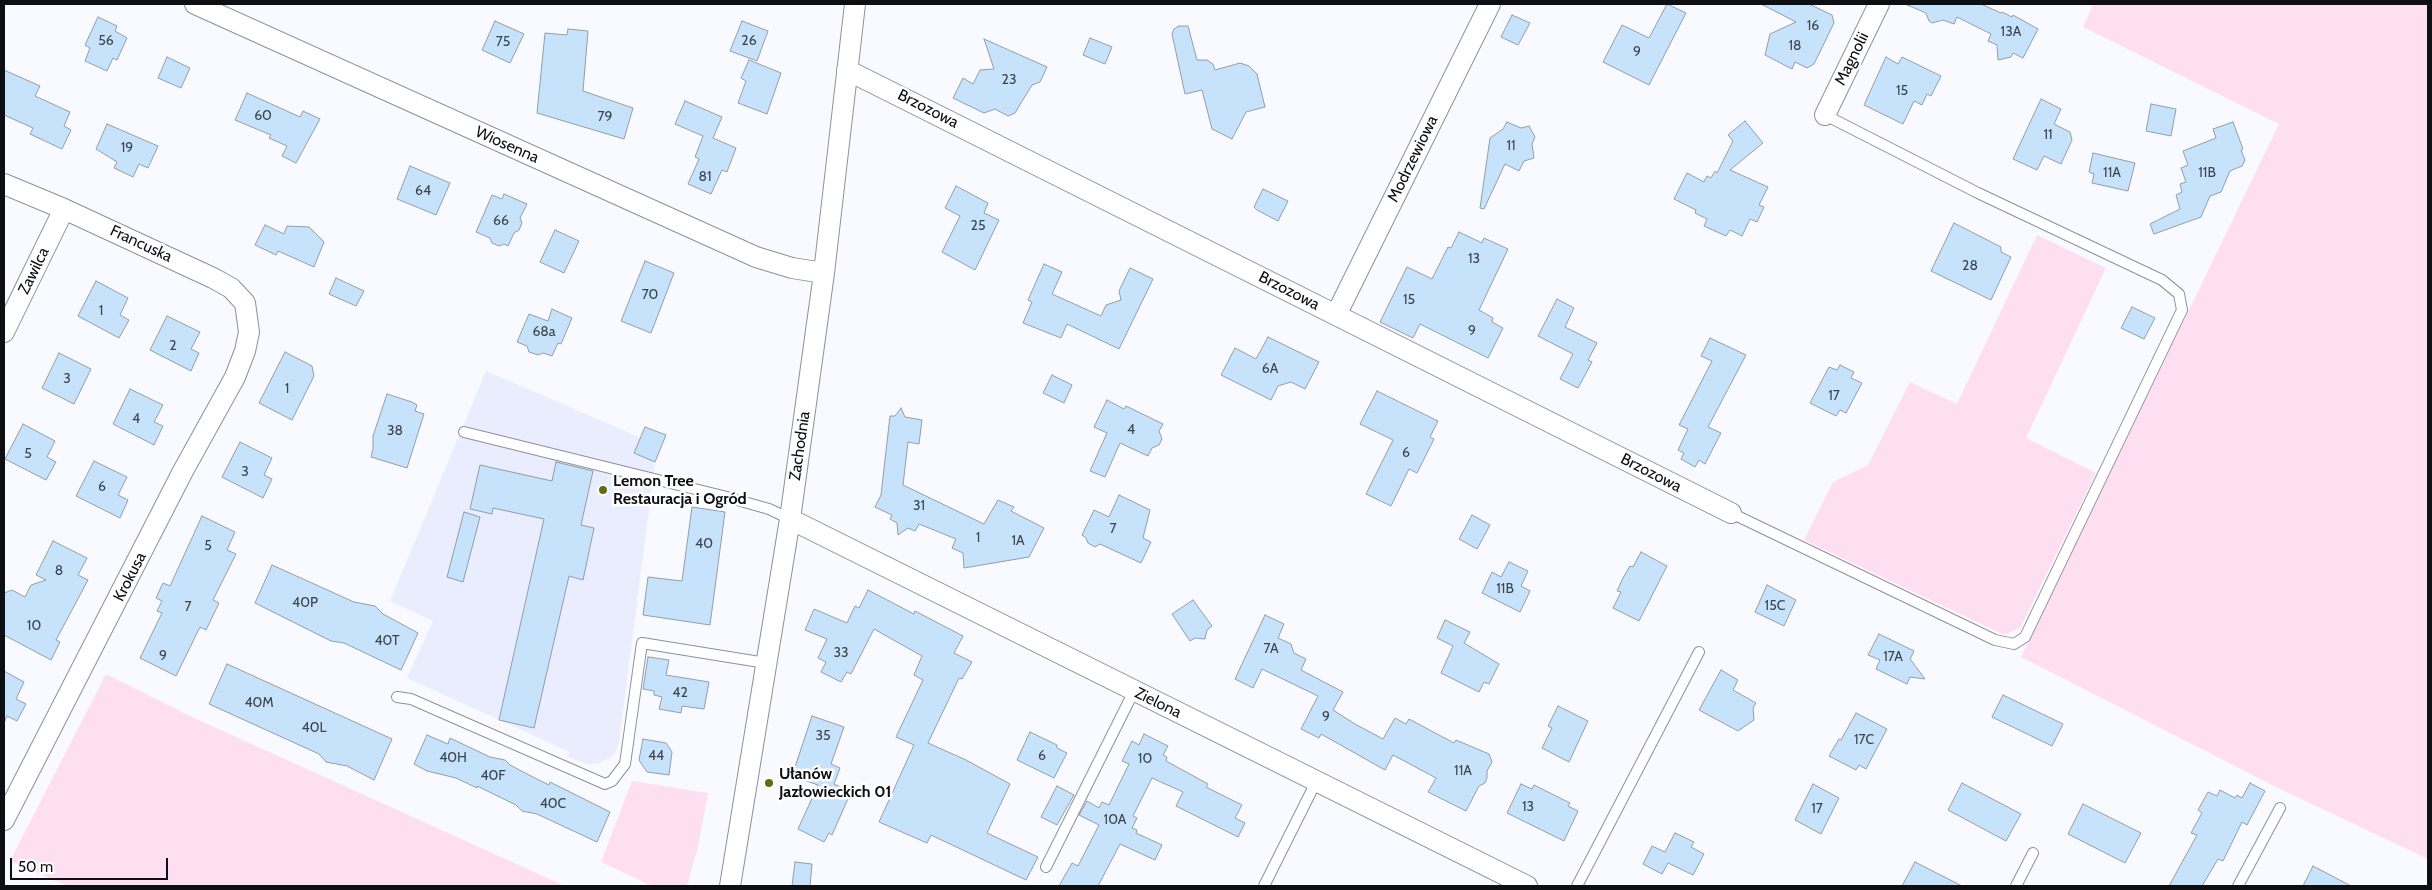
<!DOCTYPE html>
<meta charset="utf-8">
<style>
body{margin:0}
#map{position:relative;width:2432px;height:890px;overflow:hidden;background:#f9faff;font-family:Cabin,sans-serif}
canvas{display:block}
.frame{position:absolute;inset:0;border:5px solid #0e0f13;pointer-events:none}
.scale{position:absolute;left:10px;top:858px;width:158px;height:22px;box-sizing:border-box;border:2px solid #0e0f13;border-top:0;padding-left:6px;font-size:15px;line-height:18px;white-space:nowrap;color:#0e0f13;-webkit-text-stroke:4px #fff;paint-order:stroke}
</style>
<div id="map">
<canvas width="2432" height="890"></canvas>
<div class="frame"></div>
<div class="scale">50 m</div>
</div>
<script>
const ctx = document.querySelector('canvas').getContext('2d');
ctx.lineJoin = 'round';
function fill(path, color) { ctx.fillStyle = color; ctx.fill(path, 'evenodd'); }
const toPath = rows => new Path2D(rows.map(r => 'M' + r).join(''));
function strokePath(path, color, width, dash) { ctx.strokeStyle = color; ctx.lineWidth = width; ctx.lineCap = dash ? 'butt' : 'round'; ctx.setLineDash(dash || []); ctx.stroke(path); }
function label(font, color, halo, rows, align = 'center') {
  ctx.font = font + ' Cabin,sans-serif'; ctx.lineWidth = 5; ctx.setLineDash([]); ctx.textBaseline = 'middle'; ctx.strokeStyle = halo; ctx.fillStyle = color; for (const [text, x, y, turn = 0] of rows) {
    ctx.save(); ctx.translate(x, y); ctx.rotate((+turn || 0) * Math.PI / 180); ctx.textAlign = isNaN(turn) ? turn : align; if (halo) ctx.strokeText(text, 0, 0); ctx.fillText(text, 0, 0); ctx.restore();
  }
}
const built = toPath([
 [486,371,639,437,648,443,655,462,619,742,616,752,610,758,596,764,587,764,567,757,570,752,407,678,433,621,390,601]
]);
const green = toPath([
 [2093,4,2428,4,2428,859,2280,789,2021,657,2279,124,2083,27],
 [2037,235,2106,268,2026,438,2096,473,2020,628,2004,635,1804,540,1833,482,1868,465,1910,382,1957,404],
 [106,674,192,717,565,886,68,886,10,861],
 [632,781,708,793,698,847,687,886,652,886,601,862]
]);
const building = toPath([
 [1667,4,1686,13,1649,85,1603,62,1622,25,1649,38,1667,4],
 [1761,4,1809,4,1832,15,1834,23,1814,64,1807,68,1795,62,1792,69,1765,55,1770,34,1796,22,1761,4],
 [1905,4,1981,4,2001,13,2002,12,2012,17,2013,15,2038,29,2023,58,2013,53,2011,57,1998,60,1997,45,1988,41,1991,34,1957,17,1954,24,1943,20,1932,23,1929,21,1926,13,1905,4],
 [1512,15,1530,23,1518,45,1501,37,1512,15],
 [98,17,117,26,115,31,127,38,117,60,113,58,107,71,85,61,90,48,85,45,98,17],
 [495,21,524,34,510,63,482,50,495,21],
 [742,21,768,31,757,61,730,51,742,21],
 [1179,26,1188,26,1197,60,1207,60,1213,64,1215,70,1240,63,1249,66,1257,74,1265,107,1246,112,1232,139,1212,129,1202,90,1185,94,1172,34,1174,29,1179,26],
 [568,29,588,31,583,91,633,108,624,139,537,113,545,33,567,35,568,29],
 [1090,38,1112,47,1105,64,1083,55,1090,38],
 [984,39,1047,67,1040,82,1032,85,1015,113,1008,116,995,109,984,113,953,98,963,78,973,84,980,70,994,69,984,39],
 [167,57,190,68,181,88,158,78,167,57],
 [1886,57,1898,64,1902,57,1941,76,1931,96,1927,94,1922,105,1914,101,1903,124,1864,105,1886,57],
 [749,60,781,73,767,114,738,103,746,81,741,78,749,60],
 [4,70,40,86,35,96,70,112,64,126,71,130,62,149,30,134,33,128,4,115,4,70],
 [247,93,300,117,303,111,320,119,296,163,282,156,287,146,269,138,271,135,235,120,247,93],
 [2041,99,2061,109,2054,124,2070,132,2072,140,2061,164,2044,156,2037,170,2013,159,2041,99],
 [685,101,722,117,713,138,736,148,727,172,722,170,711,194,688,184,699,159,695,157,703,136,675,124,685,101],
 [2151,104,2176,109,2171,136,2146,131,2151,104],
 [1745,121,1763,143,1730,170,1768,187,1759,205,1764,207,1757,222,1750,219,1742,236,1730,230,1726,236,1704,226,1707,219,1695,213,1696,210,1674,199,1687,173,1704,182,1707,176,1711,178,1715,171,1717,173,1733,141,1728,135,1745,121],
 [1507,122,1521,128,1529,126,1535,137,1532,144,1534,158,1524,161,1519,171,1505,164,1484,209,1480,208,1490,138,1503,129,1507,122],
 [2233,122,2243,149,2241,150,2245,160,2242,166,2230,171,2221,192,2210,196,2201,217,2154,234,2150,224,2180,209,2176,195,2182,192,2180,184,2186,182,2181,168,2188,165,2183,151,2216,138,2213,129,2233,122],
 [107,124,158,146,148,168,139,164,133,177,114,168,117,162,96,149,107,124],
 [2093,153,2135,163,2128,191,2092,183,2094,174,2089,172,2093,153],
 [410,166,450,183,436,215,397,199,410,166],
 [956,186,988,203,984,213,999,220,975,270,942,252,960,216,945,208,956,186],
 [1263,189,1288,201,1278,221,1257,210,1254,207,1263,189],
 [504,194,527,204,520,218,522,223,519,230,514,233,508,246,504,244,499,246,492,243,490,238,476,232,492,195,502,199,504,194],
 [1954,223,2001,247,2001,252,2011,257,1991,300,1931,271,1954,223],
 [265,225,284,234,287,226,309,227,324,242,314,267,278,251,276,255,255,245,265,225],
 [555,230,579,241,564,273,540,262,555,230],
 [1459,232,1482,243,1484,238,1508,249,1479,310,1493,318,1492,322,1503,328,1488,358,1420,324,1413,338,1380,322,1407,267,1432,279,1448,247,1451,248,1459,232],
 [645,261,674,273,651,333,621,321,645,261],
 [1044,264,1062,272,1052,294,1101,316,1106,305,1121,300,1119,291,1130,268,1153,279,1119,349,1067,324,1061,338,1023,323,1032,302,1028,300,1044,264],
 [336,278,364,291,356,306,329,294,336,278],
 [96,281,128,298,120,315,129,320,119,338,78,316,96,281],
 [1557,299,1574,308,1565,327,1597,343,1588,360,1592,362,1578,388,1560,379,1573,354,1538,336,1557,299],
 [2132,307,2155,318,2144,339,2121,328,2132,307],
 [552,309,572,318,561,344,558,343,552,356,543,353,538,355,529,352,527,346,517,342,529,314,548,321,552,309],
 [167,316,200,332,191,349,199,353,191,371,150,350,167,316],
 [1268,337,1319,362,1305,389,1291,382,1278,386,1271,400,1221,375,1235,348,1256,359,1268,337],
 [1710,338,1746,355,1708,427,1721,433,1705,464,1699,460,1695,467,1681,459,1684,453,1678,450,1688,429,1679,425,1712,361,1701,356,1710,338],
 [285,352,312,366,314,376,292,420,259,403,285,352],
 [59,353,91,369,74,404,42,388,59,353],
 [1840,365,1854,372,1851,378,1862,383,1846,413,1840,410,1836,416,1810,403,1829,367,1837,370,1840,365],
 [1052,375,1072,385,1064,403,1043,393,1052,375],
 [130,389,163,405,154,422,163,426,154,445,113,424,130,389],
 [1377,391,1438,421,1430,437,1434,439,1417,473,1409,469,1391,506,1366,494,1393,440,1360,424,1377,391],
 [387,394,412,402,417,405,415,411,424,414,407,468,371,457,373,449,373,436,387,394],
 [1107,400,1124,409,1126,406,1163,424,1159,431,1162,439,1159,445,1152,448,1148,456,1120,443,1105,477,1090,471,1107,433,1094,427,1107,400],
 [901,408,905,417,922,420,919,444,908,442,903,485,984,524,998,500,1014,507,1011,511,1044,528,1029,557,964,568,963,553,952,548,956,539,919,524,915,531,908,528,898,535,897,523,890,519,892,515,875,507,881,495,890,416,895,416,901,408],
 [23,424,55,441,47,457,56,462,46,480,5,459,23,424],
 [645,427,666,435,655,462,634,453,645,427],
 [240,442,272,458,264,475,272,479,263,498,222,477,240,442],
 [94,461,127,477,118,495,128,500,120,518,76,496,94,461],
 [556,462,593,471,581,525,594,528,583,580,569,576,534,728,499,720,544,519,493,508,492,514,470,509,480,465,552,481,556,462],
 [1119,495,1150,510,1143,538,1151,542,1141,563,1100,544,1095,547,1088,543,1086,538,1082,535,1094,510,1109,517,1119,495],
 [692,507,725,512,710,625,643,615,648,577,682,581,692,507],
 [464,512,480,517,463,582,447,577,464,512],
 [1472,515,1490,525,1477,549,1459,539,1472,515],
 [202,516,235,532,227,550,236,554,213,600,219,603,206,630,200,627,176,676,140,658,162,613,157,611,162,601,156,598,163,583,170,586,202,516],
 [53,541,87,558,78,575,88,580,56,640,60,642,51,660,4,635,4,593,12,590,25,597,31,585,46,580,36,575,53,541],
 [1641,552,1667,566,1639,621,1613,608,1621,592,1617,591,1623,578,1630,566,1633,567,1641,552],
 [1509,562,1528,571,1521,586,1530,591,1520,612,1482,593,1492,572,1501,577,1509,562],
 [272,565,354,602,375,606,383,614,418,633,401,670,344,643,331,641,255,603,272,565],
 [1767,585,1796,600,1784,626,1755,612,1767,585],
 [868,590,914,614,915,611,963,636,954,653,972,662,962,679,959,678,928,743,966,760,1010,784,987,833,1038,857,1026,880,931,835,927,843,879,822,914,745,896,737,923,680,914,675,922,656,874,629,851,674,847,672,841,682,821,672,826,662,818,658,827,639,805,630,814,609,847,623,855,606,859,608,868,590],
 [1193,600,1212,626,1207,630,1205,639,1195,638,1190,641,1172,614,1193,600],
 [1265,615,1284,624,1278,638,1291,644,1294,653,1306,659,1301,670,1343,692,1333,710,1355,724,1383,739,1395,718,1406,724,1409,719,1454,743,1456,740,1489,754,1492,762,1487,771,1487,778,1485,783,1479,786,1466,811,1428,792,1436,778,1393,755,1385,770,1321,734,1319,738,1301,729,1318,696,1262,669,1253,688,1235,679,1265,615],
 [1445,620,1470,632,1464,643,1499,664,1489,684,1484,682,1479,692,1441,673,1453,646,1437,638,1445,620],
 [1879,634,1914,651,1910,659,1925,679,1910,677,1907,684,1876,669,1880,660,1868,655,1879,634],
 [648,657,669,660,666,675,709,682,704,709,682,706,681,713,659,709,662,697,654,695,654,691,643,689,648,657],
 [227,664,392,739,374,780,347,766,326,762,319,754,209,704,227,664],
 [1721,670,1738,680,1733,690,1756,703,1753,708,1754,720,1738,731,1699,710,1721,670],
 [4,671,24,682,16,699,26,704,17,721,7,716,4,723,4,671],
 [2003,695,2063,724,2052,746,1992,717,2003,695],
 [1558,706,1588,721,1569,762,1542,748,1552,728,1548,726,1558,706],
 [1856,713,1887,729,1866,769,1859,765,1856,770,1829,756,1839,739,1841,740,1856,713],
 [812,716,844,727,831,764,840,768,834,784,851,792,832,835,829,833,824,842,798,829,818,785,792,776,812,716],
 [1030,732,1057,745,1057,748,1067,753,1054,778,1017,760,1030,732],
 [1144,734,1168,746,1163,755,1167,757,1166,761,1208,784,1206,787,1242,805,1235,818,1245,823,1238,837,1176,806,1183,792,1152,778,1133,816,1137,818,1132,828,1137,830,1136,833,1162,845,1155,860,1120,844,1098,886,1059,886,1072,863,1078,866,1099,825,1079,815,1087,801,1099,808,1102,802,1109,805,1129,764,1122,761,1132,741,1139,745,1144,734],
 [427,735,448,744,450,738,490,757,505,760,510,765,529,775,549,785,550,782,610,812,597,842,537,814,522,811,516,805,477,786,477,788,456,778,427,771,414,764,427,735],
 [643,739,666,743,672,752,669,775,647,772,639,760,643,739],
 [1962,783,2021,814,2006,841,1948,810,1962,783],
 [2250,783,2265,791,2247,825,2242,822,2223,861,2218,859,2202,886,2169,886,2197,835,2191,833,2202,813,2198,810,2208,792,2217,796,2220,790,2235,798,2237,795,2242,798,2250,783],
 [1521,784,1532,789,1534,785,1570,803,1568,806,1578,811,1564,841,1507,813,1521,784],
 [1813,784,1839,798,1821,834,1795,820,1813,784],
 [1057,786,1074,795,1057,825,1041,817,1057,786],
 [2083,804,2141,833,2125,863,2068,834,2083,804],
 [1675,833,1694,842,1691,847,1704,854,1693,875,1668,863,1662,874,1643,864,1652,846,1665,852,1675,833],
 [795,862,812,864,810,886,792,886,795,862],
 [1915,862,1962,886,1902,886,1915,862],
 [2313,866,2351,886,2303,886,2313,866]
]);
const lane = toPath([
 [464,432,723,496,769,509,790,519],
 [1731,513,1995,640,2014,644,2025,637,2182,310,2179,294,2162,280,1978,193,1825,115],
 [397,697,411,699,605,784,612,781,625,764,642,643,766,663],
 [1046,867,1134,691],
 [1264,886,1316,782],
 [1577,886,1699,652],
 [2016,886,2033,853],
 [2238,886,2280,808]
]);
const street = toPath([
 [195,4,756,257,792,268,824,273],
 [847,70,1731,513],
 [1825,115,1879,4],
 [4,184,64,209,213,278,231,288,245,303,249,332,245,351,235,377,183,471,4,820],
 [1336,315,1490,4],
 [4,332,64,209],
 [790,519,1527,886],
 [730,886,790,519,824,273,855,4]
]);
const markers = [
 [603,490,5,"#626c12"],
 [769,783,5,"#626c12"]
];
const numberNames = [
 ["16",1813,26],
 ["13A",2011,32],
 ["56",106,41],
 ["26",749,41],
 ["75",503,42],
 ["18",1795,46],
 ["9",1637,52],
 ["23",1009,80],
 ["15",1902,91],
 ["60",263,116],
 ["79",605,117],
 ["11",2048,135],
 ["11",1511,146],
 ["19",127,148],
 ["11A",2112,173],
 ["11B",2207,173],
 ["81",705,177],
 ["64",423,191],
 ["66",501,221],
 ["25",978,226],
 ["13",1474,259],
 ["28",1970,266],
 ["70",650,295],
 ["15",1409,300],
 ["1",101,311],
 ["9",1472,331],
 ["68a",544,332],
 ["2",173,346],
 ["6A",1270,369],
 ["3",67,379],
 ["1",287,389],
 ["17",1834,396],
 ["4",136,419],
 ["4",1131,430],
 ["38",395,431],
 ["6",1406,453],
 ["5",28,454],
 ["3",245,472],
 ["6",102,487],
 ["31",919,506],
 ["7",1113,529],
 ["1",978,538],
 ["1A",1018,541],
 ["40",704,544],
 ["5",208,546],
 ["8",59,571],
 ["11B",1505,589],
 ["40P",305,603],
 ["15C",1775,606],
 ["7",188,607],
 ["10",34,626],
 ["40T",387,641],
 ["7A",1271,649],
 ["33",841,653],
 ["9",163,656],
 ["17A",1893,657],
 ["42",680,693],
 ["40M",259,703],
 ["9",1326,717],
 ["40L",314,728],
 ["35",823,736],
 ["17C",1864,740],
 ["44",656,756],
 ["6",1042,756],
 ["40H",453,758],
 ["10",1145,759],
 ["11A",1463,771],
 ["40F",493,776],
 ["40C",553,804],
 ["13",1528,807],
 ["17",1817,809],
 ["10A",1115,820]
];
const streetNames = [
 ["Magnolii",1852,59,-64],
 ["Brzozowa",928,109,27],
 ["Wiosenna",507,145,24],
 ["Modrzewiowa",1413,159,-64],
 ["Francuska",141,244,25],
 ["Zawilca",34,271,-64],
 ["Brzozowa",1289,291,27],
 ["Zachodnia",800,446,-82],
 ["Brzozowa",1651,473,27],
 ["Krokusa",130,577,-63],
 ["Zielona",1158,703,26]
];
const poiNames = [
 ["Lemon Tree",613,481],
 ["Restauracja i Ogród",613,499],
 ["Ułanów",779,774],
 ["Jazłowieckich 01",779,792]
];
fill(built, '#eaedfd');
fill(green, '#fedff1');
fill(building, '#c7e3fb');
strokePath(building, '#939da6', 1);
strokePath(lane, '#8e909b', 12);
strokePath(street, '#8e909b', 22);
strokePath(lane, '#fff', 10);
strokePath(street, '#fff', 20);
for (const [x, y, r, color] of markers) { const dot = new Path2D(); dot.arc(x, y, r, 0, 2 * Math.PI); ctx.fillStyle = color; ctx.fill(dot); strokePath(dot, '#fff', 2); }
label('14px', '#3c444d', null, numberNames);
label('16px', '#0e0f13', '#fff', streetNames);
label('bold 16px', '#0e0f13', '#fff', poiNames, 'left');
</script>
